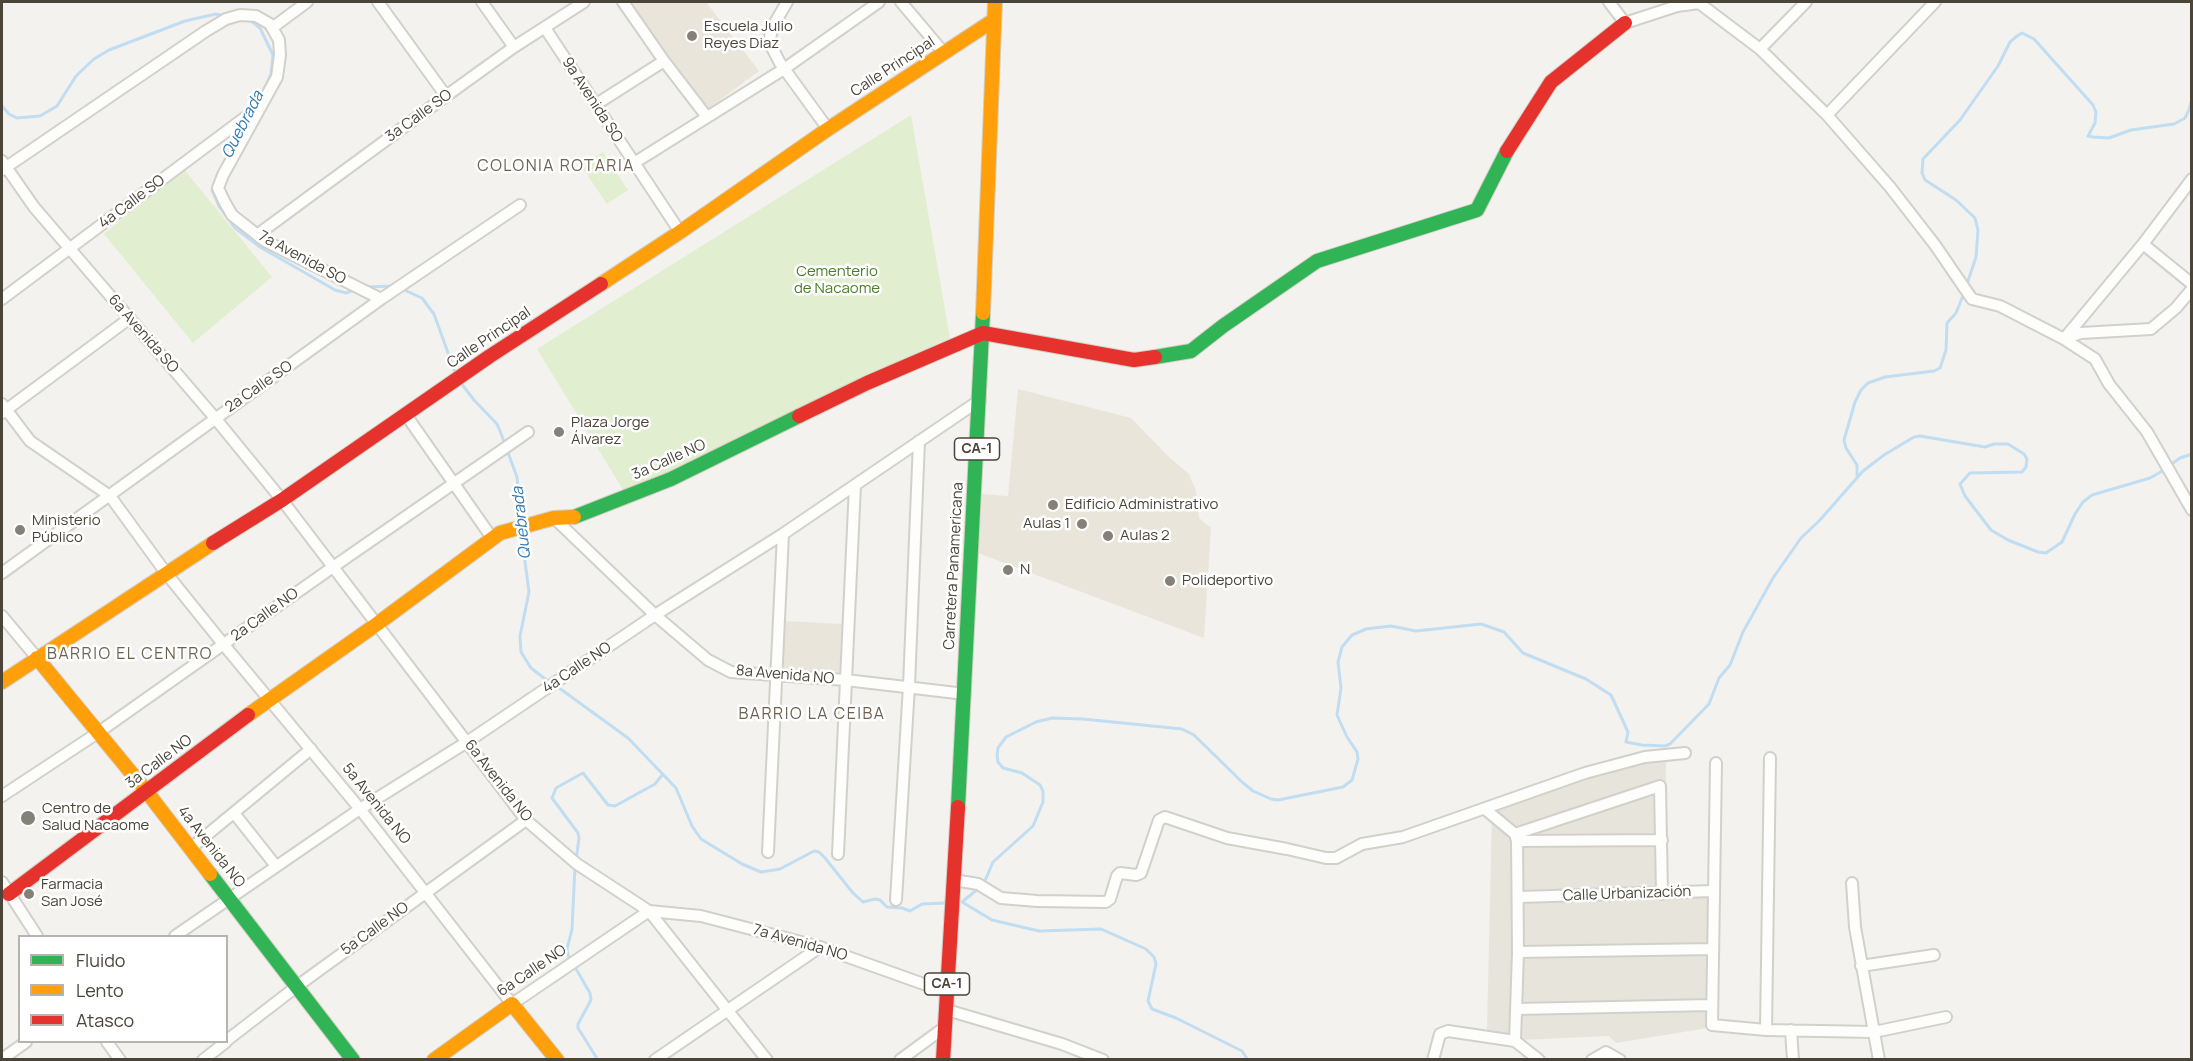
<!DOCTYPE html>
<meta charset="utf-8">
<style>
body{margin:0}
#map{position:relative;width:2193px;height:1061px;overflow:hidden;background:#f4f2ee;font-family:Manrope,sans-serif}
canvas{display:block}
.frame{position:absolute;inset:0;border:3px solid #4b4439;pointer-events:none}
.legend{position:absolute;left:18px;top:935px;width:210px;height:108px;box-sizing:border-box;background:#fff;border:2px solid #b7b4b0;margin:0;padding:8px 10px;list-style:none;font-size:18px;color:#4b4439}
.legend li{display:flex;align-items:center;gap:12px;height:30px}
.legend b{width:30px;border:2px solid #b7b4b0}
</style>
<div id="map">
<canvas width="2193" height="1061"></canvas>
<div class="frame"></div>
<ul class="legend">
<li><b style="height:8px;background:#30b455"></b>Fluido</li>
<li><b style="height:8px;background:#ff9f0a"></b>Lento</li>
<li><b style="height:8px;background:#e5322d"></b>Atasco</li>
</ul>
</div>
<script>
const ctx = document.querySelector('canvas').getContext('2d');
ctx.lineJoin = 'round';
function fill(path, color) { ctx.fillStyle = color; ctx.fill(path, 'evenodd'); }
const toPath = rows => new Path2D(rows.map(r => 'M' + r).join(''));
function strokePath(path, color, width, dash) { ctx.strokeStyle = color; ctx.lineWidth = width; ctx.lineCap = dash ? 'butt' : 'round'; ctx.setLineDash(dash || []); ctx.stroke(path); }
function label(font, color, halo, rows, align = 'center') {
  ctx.font = font + ' Manrope,sans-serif'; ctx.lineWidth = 5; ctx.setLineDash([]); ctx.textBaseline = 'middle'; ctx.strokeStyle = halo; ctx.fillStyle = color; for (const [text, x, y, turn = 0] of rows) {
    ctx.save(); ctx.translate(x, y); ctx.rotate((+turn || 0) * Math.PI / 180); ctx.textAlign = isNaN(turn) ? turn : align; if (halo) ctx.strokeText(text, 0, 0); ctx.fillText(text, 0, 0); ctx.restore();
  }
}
const residential = toPath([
 [1666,757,1665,889,1711,887,1708,1028,1616,1043,1609,1036,1520,1040,1487,1030,1492,812,1565,783]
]);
const education = toPath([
 [627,2,706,2,759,71,705,111],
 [1018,389,1131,418,1170,458,1189,474,1196,491,1199,518,1211,528,1204,638,978,553,982,494,1008,496],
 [785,621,844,624,842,672,782,669]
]);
const green = toPath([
 [911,115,950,338,625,493,537,349],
 [603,152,628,190,607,204,581,166],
 [183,168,272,277,193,343,104,234]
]);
const stream = toPath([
 [250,20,260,28,273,55,271,74,262,94],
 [2,106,9,114,17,118,40,116,57,106,76,76,94,59,109,50,185,21,216,14,226,16],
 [216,179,212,190,219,206,235,228,260,247,335,290,346,293,354,290],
 [366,287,393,286],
 [1966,287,1976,257,1978,230,1975,218,1956,200,1925,180,1922,173,1923,159,1960,120,1998,66,2010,42,2017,36,2022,33,2034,39,2093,105,2096,112,2095,123,2088,136,2093,137,2109,138,2131,130,2174,124,2185,118,2189,110,2192,99],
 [402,289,422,298,434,314,456,375],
 [461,383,474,400,497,424,500,431,517,477,521,521],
 [2169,466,2180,458,2192,454],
 [1857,478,1857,465,1846,448,1844,440,1855,402,1861,390,1868,383,1885,377,1934,371,1940,368,1946,350,1947,323,1956,313,1964,293],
 [521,531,529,592,520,636,521,652,531,668,549,682],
 [555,685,628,738,676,788,692,826,701,839,742,864,761,872,780,869,814,851,819,852,825,858,853,893,863,902,875,899,880,900,887,907,902,908,910,911,922,904,945,903],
 [576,861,579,838,578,833,552,798,556,788,583,773,608,805,615,806,655,784,663,774],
 [575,867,572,929,567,949,568,955,590,993,591,1000,578,1024,578,1028,598,1060],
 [984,883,993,862,1033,826,1043,802,1043,791,1040,785,1022,773,1003,768,998,762,997,755,998,748,1006,737,1036,722,1052,718,1083,719,1182,729,1194,735,1242,782,1253,791,1271,799,1278,800,1343,787,1352,780,1358,759,1357,752,1347,737,1337,715,1341,688,1338,662,1342,647,1352,635,1366,629,1391,626,1416,631,1481,624,1504,632,1523,653,1586,679,1611,695,1628,732,1626,742,1642,745,1665,746,1670,744,1709,704,1719,678,1730,665,1743,632,1773,578,1801,538,1820,520,1863,471,1884,455,1914,437,1920,436,1985,447,1994,444,2008,444,2024,454,2027,459,2026,467,2022,472,1970,473,1960,484,1965,496,1991,530,2008,540,2038,552,2046,553,2062,542,2075,514,2083,502,2092,495,2150,478,2164,470],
 [962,902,979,888],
 [962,902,992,920,1039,931,1101,929,1146,949,1154,957,1156,964,1148,1001,1152,1009,1176,1018,1242,1051,1248,1060]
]);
const street = toPath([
 [378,2,446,96],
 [482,2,514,47],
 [623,2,664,61],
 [787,2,773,26,769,42,780,63,828,129],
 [901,2,944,53],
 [1609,2,1625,23,1677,6,1699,3,1760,49,1806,2],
 [272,28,307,2],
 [545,28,680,232],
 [1760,49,1827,115,1890,187,1935,245,1972,299,2000,306,2064,339,2081,333,2151,329,2176,308,2192,289],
 [595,105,664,61,707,117],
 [1827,115,1935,2],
 [2,161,34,207,215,418,282,500,526,820,577,864,649,911,767,1060],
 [634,163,784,69,879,2],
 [2,170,206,31,226,19,240,15,256,16,270,24,279,40,280,55,277,77,223,175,218,188,224,201,232,215,265,241,381,299],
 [2192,179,2143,244,2064,339,2095,359,2109,384,2147,432,2192,510],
 [257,235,446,96,514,47,584,2],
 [2143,244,2192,284],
 [2,299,259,107],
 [2,404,30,441,110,496,166,573,224,645,360,809,512,1004,649,911],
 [2,413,130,318],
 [406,415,492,538],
 [554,518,655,615,708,660,731,672,846,680,965,694],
 [2,573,381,299,520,205],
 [2,616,37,658],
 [1716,763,1712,1025,1766,1030,1874,1032,1946,1017],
 [2,796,99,732,333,567,528,432],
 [1485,809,1515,834,1517,841,1518,952,1515,1041],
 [234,813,276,866],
 [1515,834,1660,786,1662,894],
 [1517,841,1662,840],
 [191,848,311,749],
 [768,852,783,534],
 [838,854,855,485],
 [954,880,978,884,1001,898,1037,901,1106,902,1110,899,1117,876,1120,873,1136,875,1141,873,1159,820,1165,817,1227,838,1287,849,1326,858,1336,858,1362,844,1403,837,1585,773,1645,757,1685,753],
 [2,882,37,936],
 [1852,883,1855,927,1879,1060],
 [1519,897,1713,891],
 [896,900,909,686,919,441],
 [649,911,701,916,820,947,946,992],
 [175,936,360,809,467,742,655,615,783,534,980,400],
 [1518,952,1713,949],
 [1861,966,1934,955],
 [1516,1009,1712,1005],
 [947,1010,1062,1044,1103,1060],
 [1766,1030,1770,758],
 [1791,1030,1793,1060],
 [226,1041,296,987,526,820],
 [107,1042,120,1060],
 [2,1059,26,1042],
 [203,1060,226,1042],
 [655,1060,820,947],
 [900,1060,945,1027],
 [1433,1060,1440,1034,1448,1031,1515,1041,1539,1060],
 [1592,1060,1606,1052,1620,1060]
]);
const fast = toPath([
 [1155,357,1191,351,1223,326,1317,261,1477,210,1507,151],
 [574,517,671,479,799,416],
 [958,807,983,313],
 [210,874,353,1060]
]);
const slow = toPath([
 [601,284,680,232,828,129,994,20],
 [983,313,995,2],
 [37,658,147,792,210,874],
 [2,682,213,543],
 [248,715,377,624,500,533,554,518,574,517],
 [434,1060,512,1004,557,1060]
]);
const jam = toPath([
 [1507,151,1551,82,1625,23],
 [799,416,867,383,983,333,1134,360,1155,357],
 [213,543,282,500,490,356,601,284],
 [9,894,248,715],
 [943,1060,958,807]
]);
const markers = [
 [692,36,6,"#868178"],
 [559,432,6,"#868178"],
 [1053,505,6,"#868178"],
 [1082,524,6,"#868178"],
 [20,530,6,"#868178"],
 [1108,536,6,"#868178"],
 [1008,570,6,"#868178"],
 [1170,581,6,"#868178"],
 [28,818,8,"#868178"],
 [29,894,6,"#868178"]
];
const shields = [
 [977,449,45],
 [947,984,45]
];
const shieldNames = [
 ["CA-1",977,449],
 ["CA-1",947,984]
];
const poiNames = [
 ["Escuela Julio",704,27],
 ["Reyes Diaz",704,44],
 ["Plaza Jorge",571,423],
 ["Álvarez",571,440],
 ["Edificio Administrativo",1065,505],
 ["Ministerio",32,521],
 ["Público",32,538],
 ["Aulas 1",1070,524,"right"],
 ["Aulas 2",1120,536],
 ["N",1020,570],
 ["Polideportivo",1182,581],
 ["Centro de",42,809],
 ["Salud Nacaome",42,826],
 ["Farmacia",41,885],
 ["San José",41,902]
];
const streetNames = [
 ["Calle Principal",893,67,-33],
 ["9a Avenida SO",592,100,57],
 ["3a Calle SO",419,116,-36],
 ["4a Calle SO",132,202,-37],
 ["7a Avenida SO",302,258,28],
 ["6a Avenida SO",143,334,49],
 ["Calle Principal",489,338,-34],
 ["2a Calle SO",259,387,-35],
 ["3a Calle NO",669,460,-24],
 ["Carretera Panamericana",954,566,-87],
 ["2a Calle NO",265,615,-36],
 ["4a Calle NO",577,668,-34],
 ["8a Avenida NO",785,675,5],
 ["3a Calle NO",159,762,-37],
 ["6a Avenida NO",498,781,52],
 ["5a Avenida NO",376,804,51],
 ["4a Avenida NO",211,847,52],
 ["Calle Urbanización",1627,894,-2],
 ["5a Calle NO",375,929,-36],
 ["7a Avenida NO",800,943,16],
 ["6a Calle NO",532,971,-34]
];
const parkNames = [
 ["Cementerio",837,272],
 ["de Nacaome",837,289]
];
const waterNames = [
 ["Quebrada",243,125,-63],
 ["Quebrada",522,523,-96]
];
const neighbourhoodNames = [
 ["COLONIA ROTARIA",556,167],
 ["BARRIO EL CENTRO",130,655],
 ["BARRIO LA CEIBA",812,715]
];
fill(residential, '#e7e4dc');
fill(education, '#eae5da');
fill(green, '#e1eecf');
strokePath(stream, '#c0ddf1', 3);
strokePath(street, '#d2d0cb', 14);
strokePath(fast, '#d3cfc5', 16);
strokePath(slow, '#d3cfc5', 16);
strokePath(jam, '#d3cfc5', 16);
strokePath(street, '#fdfdfc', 10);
strokePath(fast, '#30b455', 14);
strokePath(slow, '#ff9f0a', 14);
strokePath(jam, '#e5322d', 14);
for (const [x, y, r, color] of markers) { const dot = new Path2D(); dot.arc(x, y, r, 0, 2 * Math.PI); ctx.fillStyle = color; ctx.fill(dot); strokePath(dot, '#fff', 2); }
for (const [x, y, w] of shields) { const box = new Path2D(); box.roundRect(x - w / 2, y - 11, w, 22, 4.5); ctx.fillStyle = '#fff'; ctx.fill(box); strokePath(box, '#4b4439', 1.5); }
label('bold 14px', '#4b4439', null, shieldNames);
label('15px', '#4b4439', '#fff', poiNames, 'left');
label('15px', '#4b4439', '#fff', streetNames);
label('15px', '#4a7f2a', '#fff', parkNames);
label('italic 16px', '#2e7ab2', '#fff', waterNames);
ctx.letterSpacing = '1.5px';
label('16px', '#6e6250', '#fff', neighbourhoodNames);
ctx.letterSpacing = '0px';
</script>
